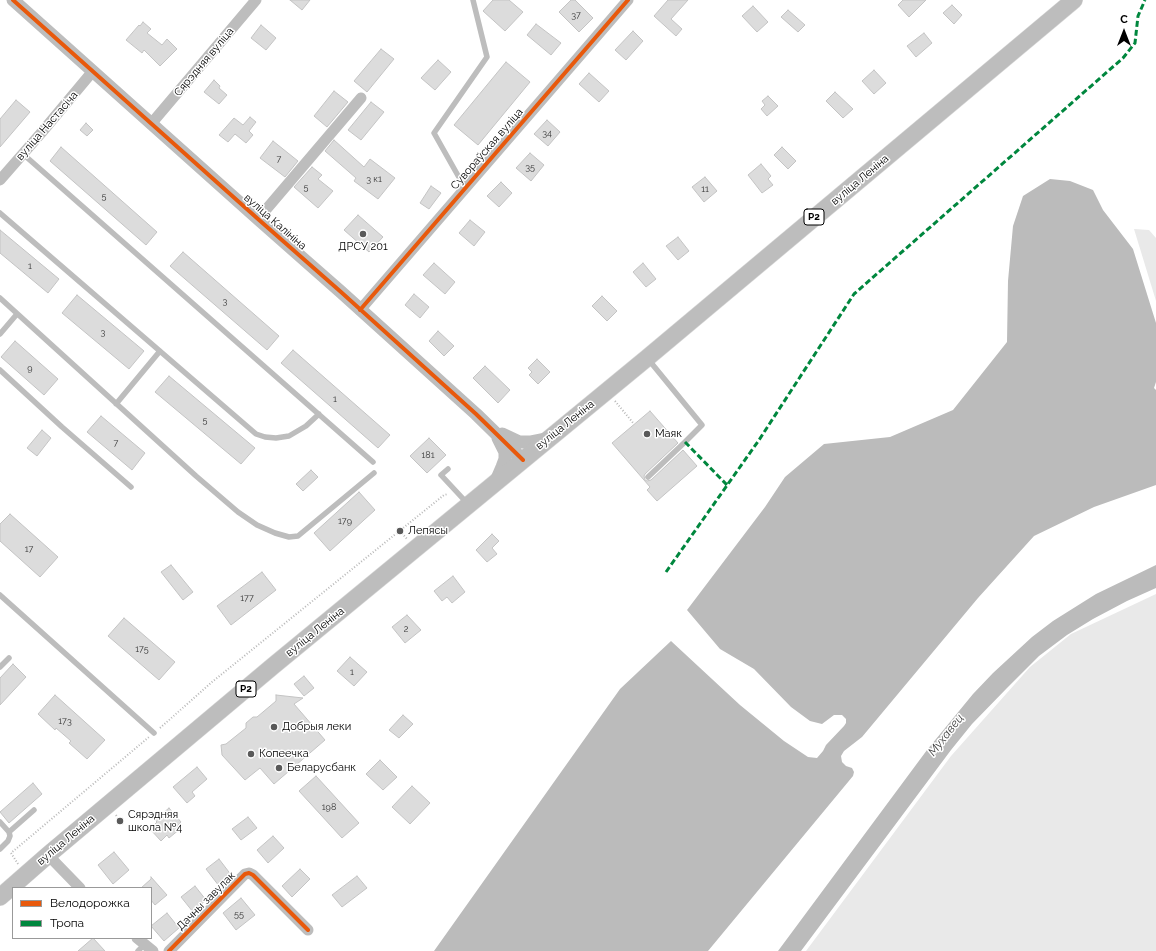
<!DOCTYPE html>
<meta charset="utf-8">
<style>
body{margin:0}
#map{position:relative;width:1156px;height:951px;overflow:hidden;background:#fff;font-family:Raleway,sans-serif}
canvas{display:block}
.legend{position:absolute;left:12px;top:887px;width:140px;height:52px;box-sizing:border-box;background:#fff;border:1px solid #999;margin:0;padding:5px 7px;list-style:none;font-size:12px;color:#000}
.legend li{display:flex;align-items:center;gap:8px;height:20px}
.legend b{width:20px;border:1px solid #999}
.north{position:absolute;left:1104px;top:12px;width:40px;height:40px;-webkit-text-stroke:3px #fff;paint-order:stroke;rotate:0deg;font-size:11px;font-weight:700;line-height:16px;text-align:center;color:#000}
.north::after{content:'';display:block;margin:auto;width:14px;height:18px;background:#000;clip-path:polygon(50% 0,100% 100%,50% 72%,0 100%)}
</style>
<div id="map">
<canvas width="1156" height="951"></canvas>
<ul class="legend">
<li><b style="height:5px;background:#e8590c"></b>Велодорожка</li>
<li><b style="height:5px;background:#00873e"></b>Тропа</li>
</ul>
<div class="north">С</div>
</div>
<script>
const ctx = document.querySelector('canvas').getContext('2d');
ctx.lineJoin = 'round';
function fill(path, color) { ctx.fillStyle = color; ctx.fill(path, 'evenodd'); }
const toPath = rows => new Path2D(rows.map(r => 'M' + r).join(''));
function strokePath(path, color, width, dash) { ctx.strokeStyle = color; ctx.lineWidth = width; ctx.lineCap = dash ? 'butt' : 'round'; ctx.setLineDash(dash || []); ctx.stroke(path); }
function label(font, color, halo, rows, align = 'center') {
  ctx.font = font + ' Raleway,sans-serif'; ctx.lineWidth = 3; ctx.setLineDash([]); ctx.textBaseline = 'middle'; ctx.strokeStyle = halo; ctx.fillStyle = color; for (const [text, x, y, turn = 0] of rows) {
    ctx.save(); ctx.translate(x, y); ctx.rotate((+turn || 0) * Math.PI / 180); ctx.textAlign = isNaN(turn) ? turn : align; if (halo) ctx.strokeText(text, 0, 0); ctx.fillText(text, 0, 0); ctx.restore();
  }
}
const green = toPath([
 [1134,229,1149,230,1156,238,1156,301],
 [1156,594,1156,951,806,951,951,756,1030,667,1071,634]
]);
const water = toPath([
 [1050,179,1070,181,1093,190,1103,210,1133,249,1156,323,1156,382,1154,388,1156,390,1156,485,1094,507,1034,536,978,598,862,737,844,751,841,756,842,762,846,766,852,768,854,772,853,776,708,951,434,951,620,689,671,641,740,705,784,741,808,757,817,758,823,751,826,745,844,726,846,723,846,719,842,715,834,715,822,724,810,721,791,707,754,669,720,649,687,610,765,507,785,477,824,444,890,437,953,410,1007,342,1008,281,1013,226,1023,196],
 [1156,565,1156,588,1127,601,1093,619,1067,635,1039,656,1007,688,972,724,951,750,801,951,778,951,927,750,973,694,993,673,1032,637,1053,621,1096,594]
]);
const building = toPath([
 [290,0,310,0,302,10,290,0],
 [493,0,509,0,523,12,505,31,483,11,493,0],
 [571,0,575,0,593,18,579,32,559,12,571,0],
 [668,0,688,0,671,19,682,29,676,36,654,16,668,0],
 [903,0,926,0,909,17,898,5,903,0],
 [952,5,962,15,954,24,943,13,952,5],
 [753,6,768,22,757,32,742,16,753,6],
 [788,10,805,25,798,32,781,17,788,10],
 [143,22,151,29,147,33,162,45,167,39,177,49,160,66,144,50,142,53,126,40,139,25,140,26,143,22],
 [536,24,561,43,551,55,527,35,536,24],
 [261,25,276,38,266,50,251,38,261,25],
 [633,31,643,41,626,60,615,50,633,31],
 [924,33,932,43,916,57,907,46,924,33],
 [381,49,394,59,367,92,354,81,381,49],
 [438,60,451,72,435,90,421,78,438,60],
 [506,62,530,82,478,145,454,125,506,62],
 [874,70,886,83,874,94,862,81,874,70],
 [589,73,609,91,599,102,579,84,589,73],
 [214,80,220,86,219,88,227,95,219,104,204,92,214,80],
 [334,91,348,102,327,127,314,116,334,91],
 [835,92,853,109,843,118,826,101,835,92],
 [768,96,778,106,767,116,761,109,765,105,762,101,768,96],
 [16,100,30,112,0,147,0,119,16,100],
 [371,102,384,112,361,140,348,130,371,102],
 [250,117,256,122,249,131,253,135,246,143,235,134,228,142,219,135,234,118,243,125,250,117],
 [547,120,560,132,548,146,534,134,547,120],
 [86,123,93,130,87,136,80,130,86,123],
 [334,140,364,167,370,159,395,178,378,199,354,181,356,178,325,151,334,140],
 [273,141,298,161,285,177,260,158,273,141],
 [61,147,157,232,146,245,50,161,61,147],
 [782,147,796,161,788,169,774,155,782,147],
 [530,153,544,165,531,181,516,168,530,153],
 [761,164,771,176,768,179,773,185,762,193,748,175,761,164],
 [312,167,322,175,318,179,333,191,318,208,294,187,312,167],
 [705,177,717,191,704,202,692,187,705,177],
 [501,182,512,193,499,207,487,196,501,182],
 [431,186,441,193,429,209,420,203,431,186],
 [358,215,383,237,369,252,344,230,358,215],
 [470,220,485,232,474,246,459,233,470,220],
 [0,230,59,279,48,293,0,253,0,230],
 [678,237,689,251,678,260,666,246,678,237],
 [183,252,279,336,267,350,170,266,183,252],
 [434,263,455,282,445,294,423,275,434,263],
 [643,263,656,279,646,287,633,272,643,263],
 [414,294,429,307,420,318,405,305,414,294],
 [77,295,144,351,129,369,62,313,77,295],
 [602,296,617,311,607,321,592,306,602,296],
 [438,331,454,346,444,356,429,341,438,331],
 [15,341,58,379,44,395,1,357,15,341],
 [293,350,390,435,378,448,281,363,293,350],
 [537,359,550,372,538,384,529,375,532,372,528,368,537,359],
 [485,366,510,390,498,403,473,378,485,366],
 [169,376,255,448,241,464,155,392,169,376],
 [650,411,678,443,645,474,644,476,645,480,647,481,651,480,683,450,697,466,657,501,647,490,650,487,612,443,650,411],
 [101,416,145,453,132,470,87,432,101,416],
 [42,430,51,438,37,456,27,448,42,430],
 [429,438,446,455,427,473,410,456,429,438],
 [311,470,318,477,303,491,296,484,311,470],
 [359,492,375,510,330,551,314,533,359,492],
 [10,514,58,557,40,577,0,541,0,524,10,514],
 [492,534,499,541,492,548,497,554,487,562,476,550,492,534],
 [171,565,193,592,183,600,161,572,171,565],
 [262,572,276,590,231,625,217,606,262,572],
 [453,576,465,592,452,603,447,597,442,601,434,591,453,576],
 [407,615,421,630,405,643,392,627,407,615],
 [124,618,175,662,159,680,108,636,124,618],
 [350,657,367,672,354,686,337,671,350,657],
 [13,664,26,677,0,705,0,678,13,664],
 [304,676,314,688,304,696,294,684,304,676],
 [55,695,105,740,87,759,69,743,71,741,56,728,55,730,38,714,55,695],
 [276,695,303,698,294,704,325,740,274,784,260,768,245,780,222,755,221,745,226,744,246,728,246,723,253,717,257,717,276,701,276,695],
 [403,715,413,724,399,738,389,730,403,715],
 [380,760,397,777,383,790,366,774,380,760],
 [197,767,207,779,192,792,195,796,187,803,173,787,197,767],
 [316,776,359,823,342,838,299,791,316,776],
 [33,783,42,794,9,823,0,812,33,783],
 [412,786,430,803,410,824,392,807,412,786],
 [169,808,181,822,177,826,180,829,169,838,167,835,161,841,150,829,157,822,155,820,169,808],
 [248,817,257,828,241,840,232,829,248,817],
 [273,836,284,848,268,863,257,850,273,836],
 [114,852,129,870,113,884,98,865,114,852],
 [219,859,232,876,219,886,206,869,219,859],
 [300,869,310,879,292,897,282,886,300,869],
 [357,876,367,888,342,907,332,895,357,876],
 [151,877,167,895,155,905,151,900,151,888,141,888,151,879,151,877],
 [195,886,206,900,193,912,181,897,195,886],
 [241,898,255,915,236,930,223,913,241,898],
 [167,913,179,928,164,941,151,926,167,913],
 [93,938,105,951,78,951,93,938]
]);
const path = toPath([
 [615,401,634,424],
 [400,531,407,539],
 [160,728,212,682,444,495,448,494],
 [116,815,120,821],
 [18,864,11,853,149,737]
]);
const service = toPath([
 [23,154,373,462],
 [465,188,434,133,487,57,473,0],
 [0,213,256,434,265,437,276,438,289,436,306,426,319,414],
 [0,298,196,476,238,512,257,525,275,533,289,537,298,536,374,473],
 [0,334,17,314],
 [0,370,62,427,131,487],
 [116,404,160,351],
 [448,469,441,475,467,503],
 [648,477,685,442,702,425,648,359],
 [0,595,154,733],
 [0,667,9,658],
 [0,822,9,832,10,836,8,841,0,849],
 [9,832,34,810],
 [138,951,145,944]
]);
const minor = toPath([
 [151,124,256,0],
 [0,180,42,132,93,71],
 [258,219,361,98],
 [360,310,628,0],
 [48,855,80,888],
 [137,938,153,951],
 [169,951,245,874,249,873,253,875,308,930]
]);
const tertiary = toPath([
 [13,0,258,219,341,292,476,414,523,460],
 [502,434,519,442,530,442,545,439,550,436],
 [496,481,502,467,505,459,505,452,498,438]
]);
const primary = toPath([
 [0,897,48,855,273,666,647,358,1074,0]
]);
const quiet = toPath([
 [685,442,727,485],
 [666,572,759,440,854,294,1123,58,1135,43,1138,16,1145,0]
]);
const cycleway = toPath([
 [13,0,258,219,341,292,476,414,523,460],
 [360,310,628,0],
 [169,951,245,874,249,873,253,875,308,930]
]);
const markers = [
 [363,234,4,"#595959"],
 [647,434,4,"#595959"],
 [400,531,4,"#595959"],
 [274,727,4,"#595959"],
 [251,754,4,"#595959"],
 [279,768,4,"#595959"],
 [120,821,4,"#595959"]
];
const numberNames = [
 ["37",576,15],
 ["34",547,133],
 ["7",279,159],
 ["35",530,167],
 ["3 к1",374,179],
 ["5",306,187],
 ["11",705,189],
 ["5",104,196],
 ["1",30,266],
 ["3",225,301],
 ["3",103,332],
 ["9",30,368],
 ["1",335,399],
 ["5",205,420],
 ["7",116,443],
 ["181",428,455],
 ["179",345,521],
 ["17",29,549],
 ["177",247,598],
 ["2",406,629],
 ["175",142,649],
 ["1",352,672],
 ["173",65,721],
 ["198",329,807],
 ["55",239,914]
];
const shields = [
 [814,217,20],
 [246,689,20]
];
const shieldNames = [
 ["Р2",814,217],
 ["Р2",246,689]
];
const streetNames = [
 ["Сярэдняя вуліца",204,62,-50],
 ["вуліца Настасіча",47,126,-49],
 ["Сувораўская вуліца",487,149,-49],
 ["вуліца Леніна",860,180,-40],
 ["вуліца Калініна",275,222,41],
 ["вуліца Леніна",565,425,-39],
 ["вуліца Леніна",315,632,-39],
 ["вуліца Леніна",66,840,-40],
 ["Дачны завулак",206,901,-45]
];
const poiNames = [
 ["ДРСУ 201",363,247,"center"],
 ["Маяк",655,434],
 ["Лепясы",408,531],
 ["Добрыя леки",282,727],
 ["Копеечка",259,754],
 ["Беларусбанк",287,768],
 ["Сярэдняя",128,815],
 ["школа №4",128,828]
];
const waterNames = [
 ["Мухавец",946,735,-52]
];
fill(green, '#e9e9e9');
fill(water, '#bbb');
fill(building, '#dcdcdc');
strokePath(building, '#c4c4c4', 1);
strokePath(primary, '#dbdbdb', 18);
strokePath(path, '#b8b8b8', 2, [1, 2]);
strokePath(service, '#bdbdbd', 5.5);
strokePath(minor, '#bdbdbd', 11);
strokePath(tertiary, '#bdbdbd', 13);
strokePath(primary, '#bdbdbd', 17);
strokePath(quiet, '#00873e', 3, [6, 3]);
strokePath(cycleway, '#e8590c', 4);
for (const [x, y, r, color] of markers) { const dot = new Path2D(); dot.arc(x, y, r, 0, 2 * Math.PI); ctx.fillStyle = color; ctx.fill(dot); strokePath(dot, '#fff', 1.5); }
label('9px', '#373737', null, numberNames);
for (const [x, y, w] of shields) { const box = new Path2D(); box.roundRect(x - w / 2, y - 8, w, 16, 3); ctx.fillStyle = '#fff'; ctx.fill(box); strokePath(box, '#000', 1); }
label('bold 10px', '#000', null, shieldNames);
label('11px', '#000', '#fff', streetNames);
label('11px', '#000', '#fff', poiNames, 'left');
label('italic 12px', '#3f3f3f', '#fff', waterNames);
</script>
